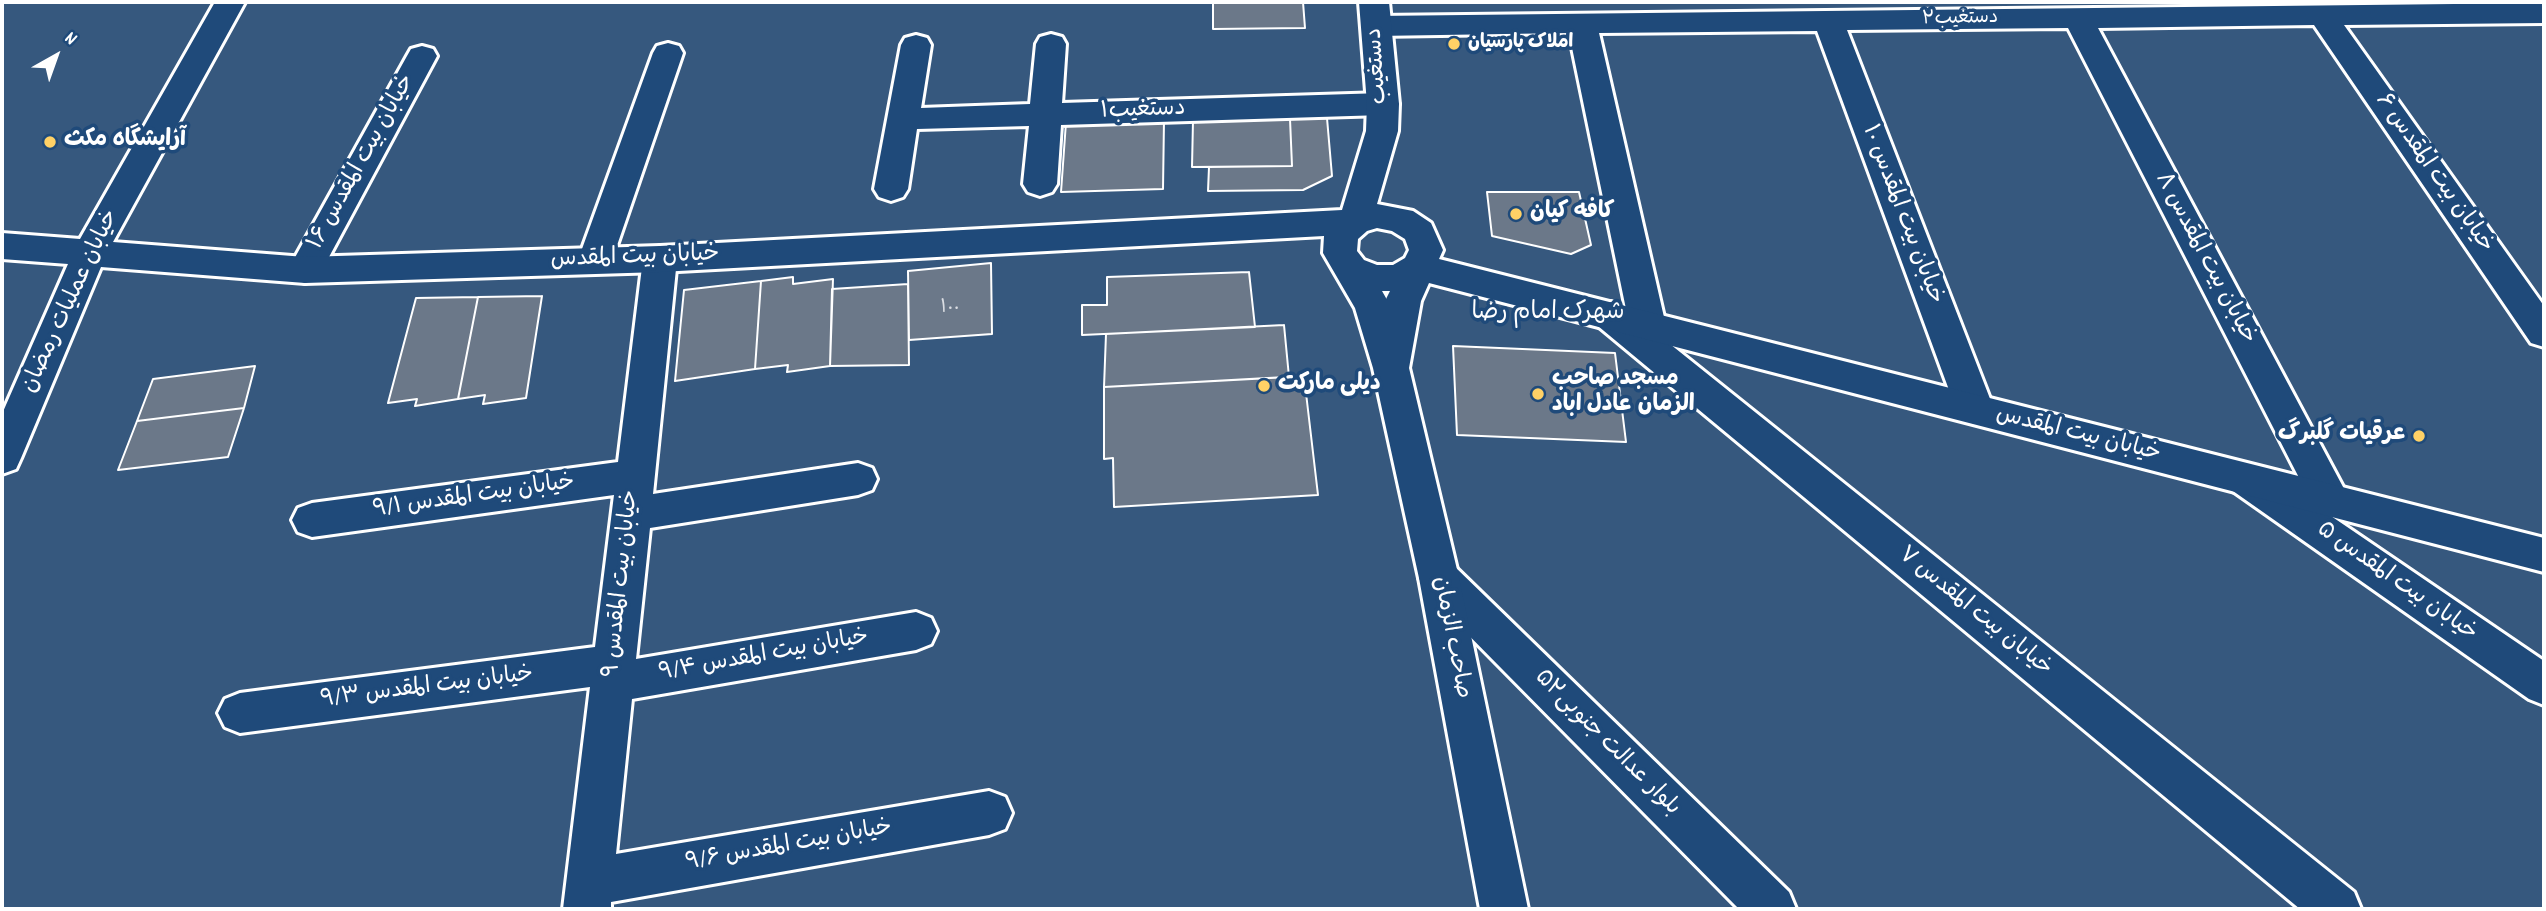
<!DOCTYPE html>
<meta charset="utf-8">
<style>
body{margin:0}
#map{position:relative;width:2546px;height:911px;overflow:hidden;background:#36587e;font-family:Dekko,sans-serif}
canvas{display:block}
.frame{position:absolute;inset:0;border:4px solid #fff;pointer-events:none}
.north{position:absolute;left:21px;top:21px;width:70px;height:70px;-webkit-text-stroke:5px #1f4a7a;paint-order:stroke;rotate:40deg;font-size:19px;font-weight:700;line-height:28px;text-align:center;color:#fff}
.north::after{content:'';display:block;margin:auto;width:24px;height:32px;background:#fff;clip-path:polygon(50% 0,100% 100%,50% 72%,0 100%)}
</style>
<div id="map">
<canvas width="2546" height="911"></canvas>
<div class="frame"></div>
<div class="north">N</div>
</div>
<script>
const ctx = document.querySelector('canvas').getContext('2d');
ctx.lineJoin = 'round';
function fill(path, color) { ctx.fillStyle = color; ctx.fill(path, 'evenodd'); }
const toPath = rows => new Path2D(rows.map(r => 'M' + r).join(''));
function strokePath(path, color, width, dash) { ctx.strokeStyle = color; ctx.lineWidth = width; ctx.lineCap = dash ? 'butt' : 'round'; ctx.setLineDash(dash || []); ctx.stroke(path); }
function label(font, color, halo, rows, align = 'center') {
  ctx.font = font + ' Dekko,"Playpen Sans Arabic",sans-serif'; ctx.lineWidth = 7; ctx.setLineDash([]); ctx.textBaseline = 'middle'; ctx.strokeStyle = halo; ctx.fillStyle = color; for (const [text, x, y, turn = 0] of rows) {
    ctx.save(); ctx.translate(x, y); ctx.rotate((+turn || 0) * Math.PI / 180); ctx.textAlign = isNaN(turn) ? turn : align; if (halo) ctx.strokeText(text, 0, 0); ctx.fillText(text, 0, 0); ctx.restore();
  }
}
const building = toPath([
 [1213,2,1303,2,1305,28,1213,29,1213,2],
 [1327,118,1332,176,1303,190,1208,191,1209,167,1292,166,1290,119,1327,118],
 [1290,119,1292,166,1192,167,1193,120,1290,119],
 [1164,120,1163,189,1061,192,1066,122,1164,120],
 [1487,192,1579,192,1591,245,1571,254,1492,236,1487,192],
 [991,263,992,334,909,340,908,271,991,263],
 [1249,272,1255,327,1082,335,1082,305,1107,305,1107,277,1249,272],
 [793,277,793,284,833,279,830,366,787,372,788,365,755,369,761,281,793,277],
 [761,281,755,369,675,381,684,290,761,281],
 [908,284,909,365,830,366,832,289,908,284],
 [542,296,526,398,483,404,485,395,458,399,478,297,542,296],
 [478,297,458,399,415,406,417,399,388,403,416,298,478,297],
 [1284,325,1289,377,1104,387,1106,334,1284,325],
 [1453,346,1615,353,1626,442,1457,435,1453,346],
 [255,366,244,408,137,421,153,379,255,366],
 [1304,376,1318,495,1114,507,1113,458,1104,459,1104,387,1304,376],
 [244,408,228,457,118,470,137,421,244,408]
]);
const minor = toPath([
 [2544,3,2544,23,2344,25,2544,306,2544,347,2531,343,2314,25,2098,28,2350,500,2344,512,2331,516,2544,661,2544,705,2529,699,2233,491,2228,480,2233,469,2247,464,2261,469,2312,503,2068,28,1847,30,1994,409,1988,420,1975,424,1962,420,1956,409,1817,31,1599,33,1666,326,1660,336,2354,892,2361,909,2300,909,1598,326,1593,316,1598,306,1611,302,1626,309,1569,33,1376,36,1365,33,1361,26,1365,19,1376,16,2544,3],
 [1051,34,1062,37,1066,44,1062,103,1383,93,1394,96,1399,104,1394,112,1383,115,1061,125,1057,184,1052,192,1040,196,1028,192,1023,184,1029,126,917,129,908,189,903,197,891,201,879,197,874,189,901,45,905,38,916,35,927,38,931,45,921,108,1030,104,1036,44,1040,37,1051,34],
 [668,43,679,46,683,53,612,260,607,269,595,273,583,269,578,260,653,53,657,46,668,43],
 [422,46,433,49,437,56,322,270,317,279,305,283,293,279,288,270,407,56,411,49,422,46],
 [660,246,672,250,677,259,653,494,858,463,872,468,877,479,872,490,858,495,650,528,636,659,916,612,931,618,937,631,931,644,916,650,632,699,616,854,989,791,1005,797,1012,813,1005,829,989,835,611,902,611,909,563,909,590,687,240,733,225,727,218,713,225,699,240,693,595,647,614,495,312,537,298,532,292,520,298,508,312,503,618,462,643,259,648,250,660,246],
 [1439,560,1453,565,1789,892,1796,909,1739,909,1425,591,1419,578,1425,565,1439,560]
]);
const tertiary = toPath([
 [215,2,245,2,113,242,305,257,660,246,1342,210,1366,131,1367,104,1359,2,1389,2,1399,104,1398,131,1377,204,1413,211,1431,223,1443,250,1439,259,2544,538,2544,572,1429,283,1421,301,1409,368,1459,578,1528,909,1480,909,1419,578,1373,368,1355,308,1323,253,1324,236,660,272,305,283,101,267,21,458,16,469,2,474,2,414,68,264,2,259,2,233,80,239,215,2],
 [1377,228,1392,231,1405,239,1409,250,1405,258,1393,265,1377,265,1364,260,1357,251,1358,239,1367,231,1377,228],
 [1382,291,1390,291,1386,299,1386,298,1382,291]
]);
const markers = [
 [1454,44,7,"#ffd166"],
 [50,142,7,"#ffd166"],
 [1516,214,7,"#ffd166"],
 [1264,386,7,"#ffd166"],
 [1538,394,7,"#ffd166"],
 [2419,436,7,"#ffd166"]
];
const farStreetnames = [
 ["۲دستغیب",1960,20,-1]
];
const farPoinames = [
 ["املاک پارسیان",1468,44]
];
const numberNames = [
 ["۱۰۰",950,309]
];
const streetNames = [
 ["دستغیب",1379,66,-94],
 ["دستغیب۱",1143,112,-2],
 ["خیابان بیت المقدس ۱۶",363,163,-61],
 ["خیابان بیت المقدس ۶",2433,174,55],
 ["خیابان بیت المقدس ۱۰",1901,215,69],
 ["خیابان بیت المقدس",635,259,-2],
 ["خیابان بیت المقدس ۸",2204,259,62],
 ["خیابان عملیات رمضان",72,302,-65],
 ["خیابان بیت المقدس",2078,436,14],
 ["خیابان بیت المقدس ۹/۱",474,498,-8],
 ["خیابان بیت المقدس ۵",2396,583,35],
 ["خیابان بیت المقدس ۹",623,584,-84],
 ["خیابان بیت المقدس ۷",1974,613,39],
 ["صاحب الزمان",1450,638,79],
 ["خیابان بیت المقدس ۹/۴",764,657,-10],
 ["خیابان بیت المقدس ۹/۳",427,689,-7],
 ["بلوار عدالت جنوبی۵۲",1606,744,45],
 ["خیابان بیت المقدس ۹/۶",789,847,-10]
];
const poiNames = [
 ["آرایشگاه مکث",64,142],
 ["کافه کیان",1530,214],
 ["مسجد صاحب",1552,381],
 ["الزمان عادل اباد",1552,407],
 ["دیلی مارکت",1278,386],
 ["عرقیات گلبرگ",2405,436,"right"]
];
const neighbourhoodNames = [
 ["شهرک امام رضا",1548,315]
];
fill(building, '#6b7889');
strokePath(building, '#fff', 2);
strokePath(minor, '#fff', 6);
strokePath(tertiary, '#fff', 6);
fill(minor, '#1f4a7a');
fill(tertiary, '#1f4a7a');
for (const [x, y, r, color] of markers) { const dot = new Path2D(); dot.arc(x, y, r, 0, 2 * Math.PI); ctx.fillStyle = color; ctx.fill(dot); strokePath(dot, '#1f4a7a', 2.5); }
label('19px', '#fff', '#1f4a7a', farStreetnames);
label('bold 19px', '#fff', '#1f4a7a', farPoinames, 'left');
label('19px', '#dadde2', null, numberNames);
label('23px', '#fff', '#1f4a7a', streetNames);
label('bold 23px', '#fff', '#1f4a7a', poiNames, 'left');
label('24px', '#fff', '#1f4a7a', neighbourhoodNames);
</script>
